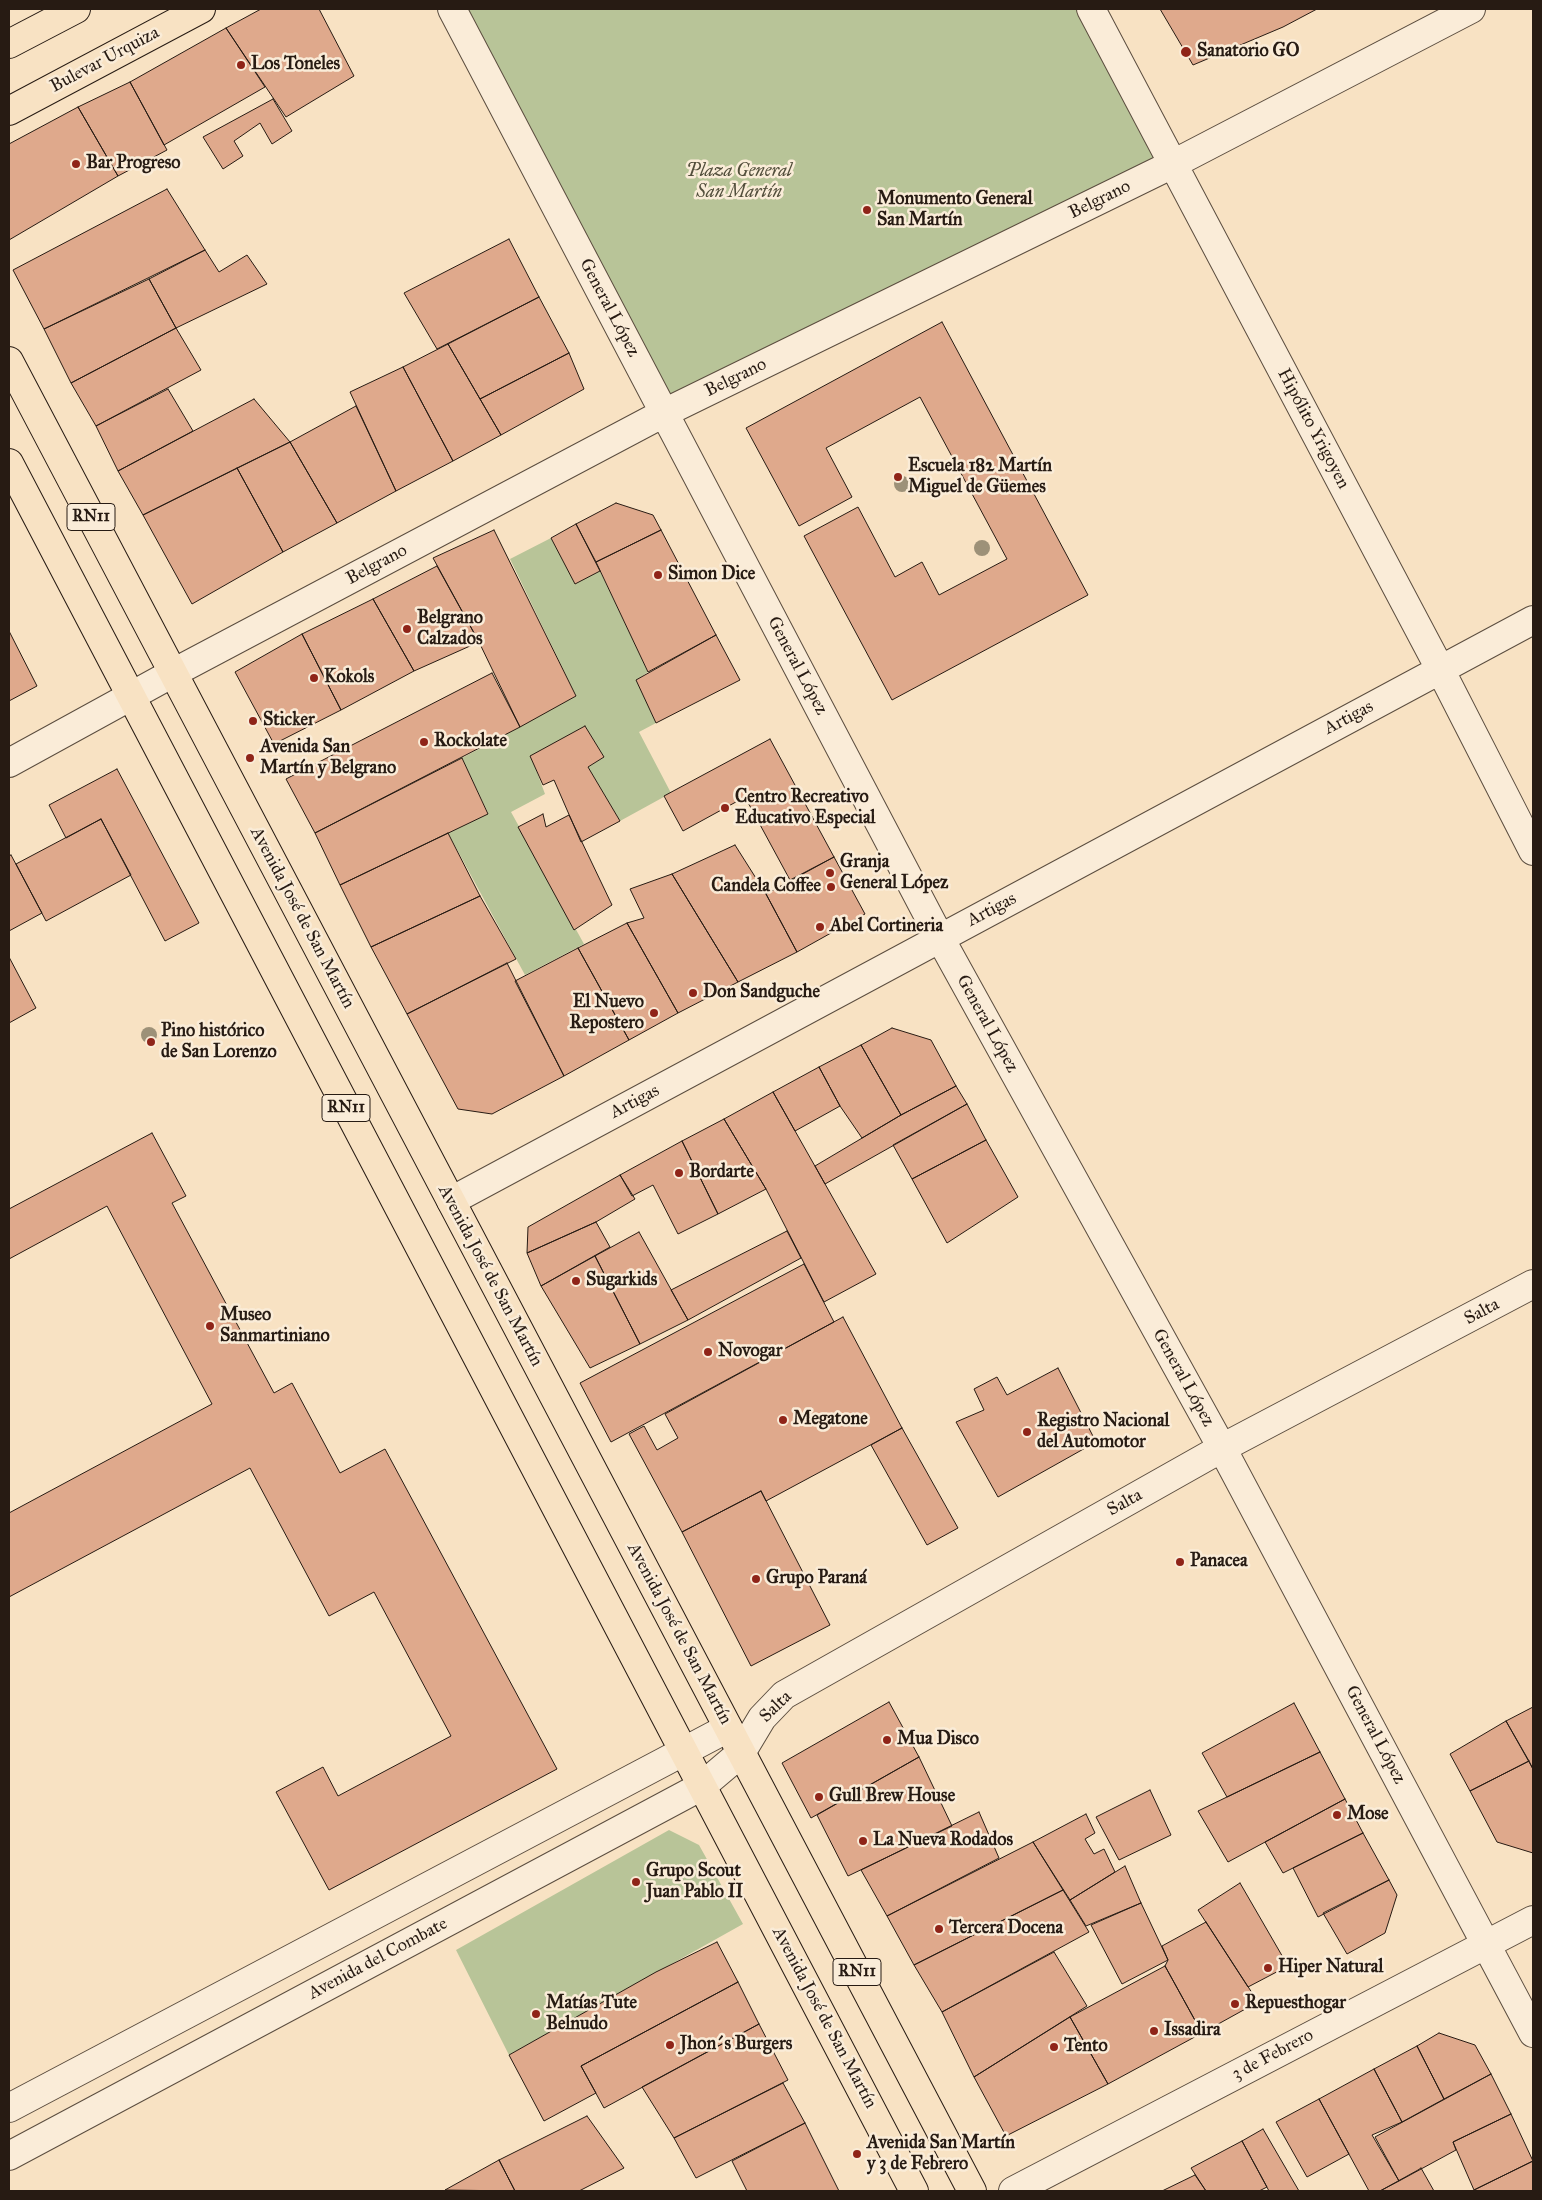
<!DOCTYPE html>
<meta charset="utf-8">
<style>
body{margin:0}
#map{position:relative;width:1542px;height:2200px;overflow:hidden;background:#f8e2c3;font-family:"IM FELL Great Primer",serif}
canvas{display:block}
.frame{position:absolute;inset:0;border:10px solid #271b13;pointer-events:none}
</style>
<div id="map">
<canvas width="1542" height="2200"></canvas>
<div class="frame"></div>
</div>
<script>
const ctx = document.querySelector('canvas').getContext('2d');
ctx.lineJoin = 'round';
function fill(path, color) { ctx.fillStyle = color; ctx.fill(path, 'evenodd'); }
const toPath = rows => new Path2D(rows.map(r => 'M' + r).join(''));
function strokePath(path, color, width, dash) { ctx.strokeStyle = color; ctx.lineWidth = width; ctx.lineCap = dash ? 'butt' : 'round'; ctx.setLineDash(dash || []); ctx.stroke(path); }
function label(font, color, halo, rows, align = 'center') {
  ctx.font = font + ' "IM FELL Great Primer",serif'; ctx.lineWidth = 5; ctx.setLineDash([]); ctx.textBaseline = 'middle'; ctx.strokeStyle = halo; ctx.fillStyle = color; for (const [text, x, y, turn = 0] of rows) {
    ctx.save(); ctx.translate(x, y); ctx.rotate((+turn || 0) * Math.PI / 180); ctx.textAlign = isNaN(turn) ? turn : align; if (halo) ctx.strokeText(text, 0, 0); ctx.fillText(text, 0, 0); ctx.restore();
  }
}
const green = toPath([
 [452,9,1091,9,1173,164,664,413],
 [551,538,575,583,600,571,648,672,637,680,656,723,639,732,671,793,620,821,588,767,604,757,585,726,531,756,545,794,511,812,584,944,525,975,448,833,488,813,462,758,576,696,510,559],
 [669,1830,699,1845,743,1924,509,2055,456,1950]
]);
const building = toPath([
 [261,9,319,9,354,76,286,117,226,28,261,9],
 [1160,9,1317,9,1283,27,1193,65,1160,9],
 [226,28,265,87,164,145,130,82,226,28],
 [130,82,167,150,118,176,78,107,130,82],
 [273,99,292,131,272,144,260,123,234,141,243,156,223,169,203,137,273,99],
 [78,107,118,176,9,240,9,144,78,107],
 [167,189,205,250,44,329,13,270,167,189],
 [509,239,539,297,437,349,404,293,509,239],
 [205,250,219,272,247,255,267,284,176,328,149,279,205,250],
 [149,279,176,328,71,383,44,329,149,279],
 [539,297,569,353,480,399,448,344,539,297],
 [942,322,1088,595,892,700,804,536,858,507,895,577,922,562,939,595,1007,559,920,397,826,448,852,497,799,526,746,428,942,322],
 [176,328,201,370,96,426,71,383,176,328],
 [448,344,501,435,453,461,403,367,448,344],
 [569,353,584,389,501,435,480,399,569,353],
 [403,367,453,461,396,491,350,392,403,367],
 [168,389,193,431,118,471,96,426,168,389],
 [254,399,290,442,143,515,118,471,254,399],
 [356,406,396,491,337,523,290,442,356,406],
 [290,442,337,523,283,552,237,468,290,442],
 [237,468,283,552,192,604,143,515,237,468],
 [616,503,653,515,661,530,596,562,576,524,616,503],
 [576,524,600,571,575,584,551,538,576,524],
 [494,530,576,696,520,727,479,642,433,558,494,530],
 [661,530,716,635,648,672,596,562,661,530],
 [437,566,479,642,414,671,373,599,437,566],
 [373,599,414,671,341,710,302,634,373,599],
 [9,631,37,686,9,701,9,631],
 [302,634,341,710,274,744,235,672,302,634],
 [716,635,740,680,656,723,636,680,716,635],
 [492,673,520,727,315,833,286,779,492,673],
 [585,726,604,757,588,767,620,821,581,842,554,780,543,785,530,756,585,726],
 [770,739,834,857,790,880,745,797,683,831,664,796,770,739],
 [462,758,488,814,340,885,315,833,462,758],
 [117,769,199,923,165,941,101,819,66,838,49,805,117,769],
 [543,814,546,827,569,815,612,905,574,930,518,827,543,814],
 [101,819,131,875,46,921,16,864,101,819],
 [448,833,480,896,371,947,340,885,448,833],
 [735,845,766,894,797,952,738,982,672,874,735,845],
 [11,855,42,913,9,931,9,856,11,855],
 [834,857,865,914,797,952,766,894,834,857],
 [672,874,738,982,678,1013,627,923,644,918,630,889,672,874],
 [480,896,516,959,407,1014,371,947,480,896],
 [627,923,678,1013,629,1040,578,948,627,923],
 [578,948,629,1040,564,1076,515,981,578,948],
 [9,957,36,1008,9,1023,9,957],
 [507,963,564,1076,492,1114,458,1109,407,1014,507,963],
 [892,1028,931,1040,956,1086,901,1115,861,1045,892,1028],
 [861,1045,901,1115,862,1138,840,1106,819,1067,861,1045],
 [819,1067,840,1106,795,1131,773,1092,819,1067],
 [956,1086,967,1104,825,1184,815,1166,901,1115,956,1086],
 [773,1092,876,1274,824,1302,766,1189,724,1119,773,1092],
 [967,1104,986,1140,912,1179,893,1145,967,1104],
 [724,1119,766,1189,718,1214,682,1141,724,1119],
 [152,1133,186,1196,172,1203,274,1393,292,1383,340,1473,385,1449,557,1769,329,1890,276,1792,323,1767,338,1796,451,1736,374,1592,329,1616,250,1468,9,1597,9,1513,212,1404,107,1206,9,1259,9,1209,152,1133],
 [986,1140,1018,1197,947,1243,912,1179,986,1140],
 [682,1141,718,1214,678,1234,653,1185,632,1196,620,1175,682,1141],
 [620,1175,635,1199,596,1222,527,1253,528,1227,620,1175],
 [596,1222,610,1247,541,1286,527,1253,596,1222],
 [787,1231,801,1258,688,1320,671,1290,787,1231],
 [639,1232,688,1320,640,1344,595,1256,639,1232],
 [595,1256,640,1344,590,1368,541,1286,595,1256],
 [804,1264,834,1322,611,1442,580,1383,804,1264],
 [843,1317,902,1428,766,1501,761,1491,682,1532,629,1434,644,1426,657,1450,678,1438,665,1414,843,1317],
 [1058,1368,1096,1442,998,1497,956,1422,984,1410,974,1389,997,1377,1007,1395,1058,1368],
 [902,1428,958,1528,927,1545,871,1445,902,1428],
 [761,1491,830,1625,751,1666,682,1532,761,1491],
 [889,1702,919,1757,811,1818,782,1763,889,1702],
 [1294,1703,1320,1752,1227,1797,1202,1753,1294,1703],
 [1533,1707,1533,1769,1506,1721,1533,1707],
 [1506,1721,1529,1761,1470,1791,1450,1754,1506,1721],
 [1320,1752,1345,1799,1228,1862,1198,1811,1320,1752],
 [919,1757,952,1826,848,1876,817,1815,919,1757],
 [1529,1761,1533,1769,1533,1853,1497,1842,1470,1791,1529,1761],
 [1150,1790,1171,1835,1119,1860,1096,1817,1150,1790],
 [1345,1799,1363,1833,1283,1873,1265,1842,1345,1799],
 [979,1812,999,1858,887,1916,861,1870,979,1812],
 [1086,1814,1095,1833,1085,1839,1094,1854,1104,1849,1115,1872,1070,1900,1033,1842,1086,1814],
 [1363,1833,1389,1880,1318,1917,1293,1868,1363,1833],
 [1033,1842,1063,1890,914,1965,887,1916,1033,1842],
 [1125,1866,1141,1903,1086,1926,1070,1900,1125,1866],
 [1389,1880,1397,1895,1385,1933,1347,1954,1323,1913,1389,1880],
 [1240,1883,1288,1966,1248,1987,1198,1910,1240,1883],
 [1063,1890,1089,1932,942,2012,914,1965,1063,1890],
 [1141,1903,1168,1960,1122,1984,1091,1925,1141,1903],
 [1206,1922,1258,2002,1202,2033,1165,1966,1168,1960,1162,1946,1206,1922],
 [717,1942,738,1982,581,2066,596,2093,544,2121,509,2055,656,1972,717,1942],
 [1054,1952,1087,2006,974,2077,942,2012,1054,1952],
 [1165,1966,1202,2033,1108,2084,1070,2017,1165,1966],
 [738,1982,759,2024,604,2108,581,2066,738,1982],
 [1070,2017,1108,2084,1006,2136,974,2077,1070,2017],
 [759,2024,788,2080,674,2138,642,2087,759,2024],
 [1439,2033,1475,2045,1491,2074,1444,2099,1417,2046,1439,2033],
 [1417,2046,1444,2099,1402,2122,1374,2069,1417,2046],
 [1374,2069,1402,2122,1372,2135,1399,2181,1380,2191,1369,2191,1319,2099,1374,2069],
 [1491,2074,1511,2114,1453,2142,1456,2150,1399,2181,1375,2137,1491,2074],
 [783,2083,805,2123,696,2178,674,2138,783,2083],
 [1319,2099,1349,2154,1307,2177,1276,2122,1319,2099],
 [1511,2114,1533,2161,1474,2190,1453,2142,1511,2114],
 [587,2116,624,2168,579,2191,515,2191,499,2160,587,2116],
 [805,2123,839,2191,747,2191,732,2161,805,2123],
 [1263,2129,1299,2191,1269,2191,1242,2141,1263,2129],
 [1242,2141,1267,2187,1259,2191,1206,2191,1191,2168,1242,2141],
 [499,2160,515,2191,445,2190,499,2160],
 [1533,2161,1533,2191,1474,2191,1474,2190,1533,2161],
 [1421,2168,1434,2191,1380,2191,1418,2170,1421,2168],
 [1195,2175,1206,2191,1162,2191,1195,2175]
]);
const minor = toPath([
 [452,9,940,938,1222,1448,1533,2033],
 [1091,9,1440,669,1533,851],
 [9,763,173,673,664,413,1173,164,1471,9],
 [451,1201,1533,620],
 [9,2108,728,1728],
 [9,2156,702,1786,741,1753,762,1718,784,1695,1222,1448,1533,1284],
 [1013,2191,1533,1920]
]);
const major = toPath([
 [9,44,76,9],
 [9,111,201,9],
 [9,361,972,2191],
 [9,463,914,2191]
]);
const trees = [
 [902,484],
 [982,548],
 [149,1035]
];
const markers = [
 [1186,52,6,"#8f2418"],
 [241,65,5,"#8f2418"],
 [76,164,5,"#8f2418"],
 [867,210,5,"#8f2418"],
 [898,477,5,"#8f2418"],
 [658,575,5,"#8f2418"],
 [407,629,5,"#8f2418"],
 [314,678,5,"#8f2418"],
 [253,721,5,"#8f2418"],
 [424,742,5,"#8f2418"],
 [250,758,5,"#8f2418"],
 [725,808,5,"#8f2418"],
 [830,873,5,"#8f2418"],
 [831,887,5,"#8f2418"],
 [820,927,5,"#8f2418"],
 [693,993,5,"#8f2418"],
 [654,1013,5,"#8f2418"],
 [151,1042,5,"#8f2418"],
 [679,1173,5,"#8f2418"],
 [576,1281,5,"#8f2418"],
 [210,1326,5,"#8f2418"],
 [708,1352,5,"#8f2418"],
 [783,1420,5,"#8f2418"],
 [1027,1432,5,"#8f2418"],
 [1180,1562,5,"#8f2418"],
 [756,1579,5,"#8f2418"],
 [887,1740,5,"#8f2418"],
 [819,1797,5,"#8f2418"],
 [1337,1815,5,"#8f2418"],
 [863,1841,5,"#8f2418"],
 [636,1882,5,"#8f2418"],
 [939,1929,5,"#8f2418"],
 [1268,1968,5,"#8f2418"],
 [1235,2004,5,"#8f2418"],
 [536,2014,5,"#8f2418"],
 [1154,2031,5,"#8f2418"],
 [670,2045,5,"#8f2418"],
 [1054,2047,5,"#8f2418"],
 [857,2154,5,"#8f2418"]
];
const shields = [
 [91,517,48],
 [346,1108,48],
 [857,1972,48]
];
const shieldNames = [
 ["RN11",91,517],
 ["RN11",346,1108],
 ["RN11",857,1972]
];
const poiNames = [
 ["Sanatorio GO",1197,52],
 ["Los Toneles",251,65],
 ["Bar Progreso",86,164],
 ["Monumento General",877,200],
 ["San Martín",877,221],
 ["Escuela 182 Martín",908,467],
 ["Miguel de Güemes",908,488],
 ["Simon Dice",668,575],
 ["Belgrano",417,619],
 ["Calzados",417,640],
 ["Kokols",324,678],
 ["Sticker",263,721],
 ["Rockolate",434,742],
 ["Avenida San",260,748],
 ["Martín y Belgrano",260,769],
 ["Centro Recreativo",735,798],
 ["Educativo Especial",735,819],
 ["Granja",840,863],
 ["General López",840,884],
 ["Candela Coffee",821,887,"right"],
 ["Abel Cortineria",830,927],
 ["Don Sandguche",703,993],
 ["El Nuevo",644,1003,"right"],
 ["Repostero",644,1024,"right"],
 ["Pino histórico",161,1032],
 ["de San Lorenzo",161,1053],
 ["Bordarte",689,1173],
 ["Sugarkids",586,1281],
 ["Museo",220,1316],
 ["Sanmartiniano",220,1337],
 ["Novogar",718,1352],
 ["Megatone",793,1420],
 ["Registro Nacional",1037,1422],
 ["del Automotor",1037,1443],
 ["Panacea",1190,1562],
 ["Grupo Paraná",766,1579],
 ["Mua Disco",897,1740],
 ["Gull Brew House",829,1797],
 ["Mose",1347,1815],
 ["La Nueva Rodados",873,1841],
 ["Grupo Scout",646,1872],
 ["Juan Pablo II",646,1893],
 ["Tercera Docena",949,1929],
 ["Hiper Natural",1278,1968],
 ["Matías Tute",546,2004],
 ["Belnudo",546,2025],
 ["Repuesthogar",1245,2004],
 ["Issadira",1164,2031],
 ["Jhon´s Burgers",680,2045],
 ["Tento",1064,2047],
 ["Avenida San Martín",867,2144],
 ["y 3 de Febrero",867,2165]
];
const streetNames = [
 ["Bulevar Urquiza",105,60,-28],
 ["Belgrano",1100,200,-26],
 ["General López",609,308,62],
 ["Belgrano",736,378,-26],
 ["Hipólito Yrigoyen",1313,429,62],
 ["Belgrano",377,565,-28],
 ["General López",797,666,62],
 ["Artigas",1349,718,-28],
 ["Artigas",992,910,-28],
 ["Avenida José de San Martín",302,918,62],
 ["General López",987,1024,61],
 ["Artigas",635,1102,-28],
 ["Avenida José de San Martín",490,1276,62],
 ["Salta",1482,1312,-28],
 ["General López",1183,1378,61],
 ["Salta",1125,1503,-29],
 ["Avenida José de San Martín",679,1634,62],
 ["Salta",776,1707,-44],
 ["General López",1375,1735,62],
 ["Avenida del Combate",378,1959,-28],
 ["Avenida José de San Martín",824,2018,62],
 ["3 de Febrero",1273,2055,-28]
];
const parkNames = [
 ["Plaza General",739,172],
 ["San Martín",739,193]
];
fill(green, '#b8c498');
fill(building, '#dfa98c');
strokePath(building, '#271b13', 1);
strokePath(minor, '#5b4d3f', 30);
strokePath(major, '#271b13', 30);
strokePath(minor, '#faecd8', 28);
strokePath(major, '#f8e2c3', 28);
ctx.fillStyle = '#9d9178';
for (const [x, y] of trees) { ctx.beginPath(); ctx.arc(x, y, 8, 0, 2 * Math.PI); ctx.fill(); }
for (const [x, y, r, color] of markers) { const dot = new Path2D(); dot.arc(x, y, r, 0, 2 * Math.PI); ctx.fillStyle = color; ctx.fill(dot); strokePath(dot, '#faecd8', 2); }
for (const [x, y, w] of shields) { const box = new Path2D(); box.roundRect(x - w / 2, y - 13.5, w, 27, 4); ctx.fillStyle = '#faecd8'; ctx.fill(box); strokePath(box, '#271b13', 1); }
label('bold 16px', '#271b13', null, shieldNames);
label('bold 18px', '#271b13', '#faecd8', poiNames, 'left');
label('18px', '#271b13', '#faecd8', streetNames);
label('italic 18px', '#524e3b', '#faecd8', parkNames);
</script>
